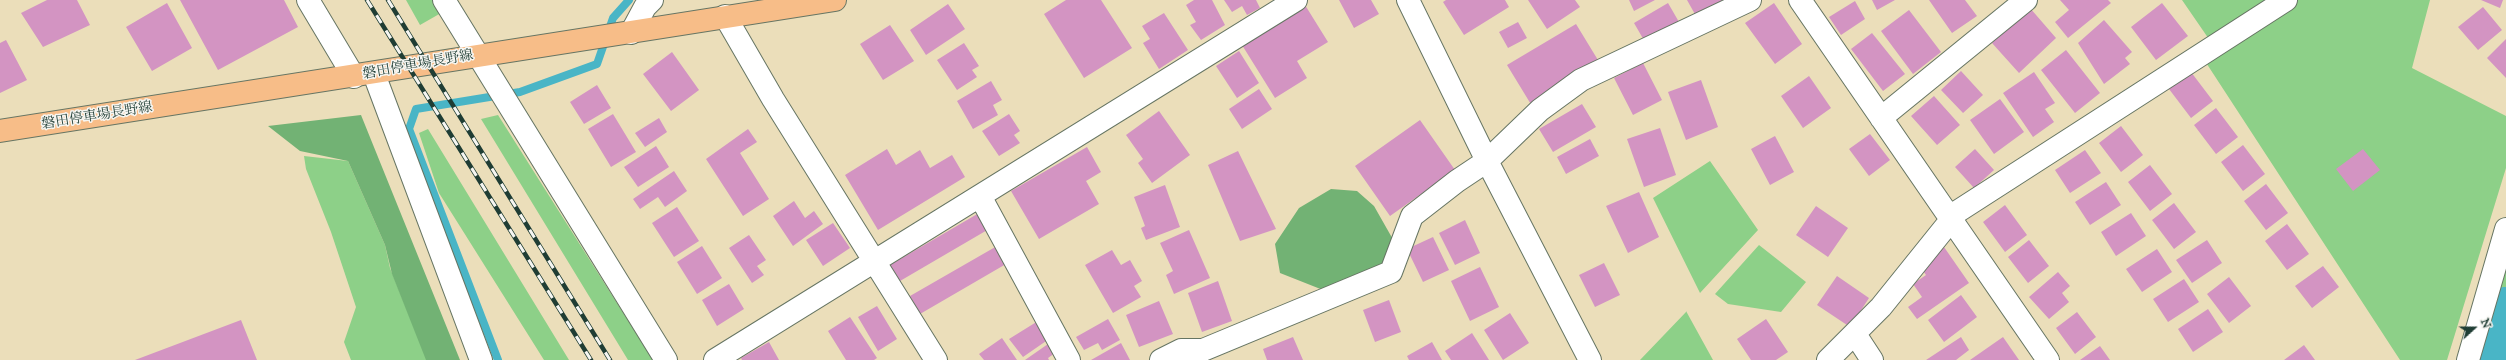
<!DOCTYPE html>
<meta charset="utf-8">
<style>
body{margin:0}
#map{position:relative;width:2506px;height:360px;overflow:hidden;background:#ebdeba;font-family:"IM FELL Great Primer",serif}
canvas{display:block}
.north{position:absolute;left:2454px;top:308px;width:40px;height:40px;-webkit-text-stroke:3px #f6f6f2;paint-order:stroke;rotate:69deg;font-size:11px;font-weight:700;line-height:16px;text-align:center;color:#1f3d34}
.north::after{content:'';display:block;margin:auto;width:14px;height:18px;background:#1f3d34;clip-path:polygon(50% 0,100% 100%,50% 72%,0 100%)}
</style>
<div id="map">
<canvas width="2506" height="360"></canvas>
<div class="north">N</div>
</div>
<script>
const ctx = document.querySelector('canvas').getContext('2d');
ctx.lineJoin = 'round';
function fill(path, color) { ctx.fillStyle = color; ctx.fill(path, 'evenodd'); }
const toPath = rows => new Path2D(rows.map(r => 'M' + r).join(''));
function strokePath(path, color, width, dash) { ctx.strokeStyle = color; ctx.lineWidth = width; ctx.lineCap = dash ? 'butt' : 'round'; ctx.setLineDash(dash || []); ctx.stroke(path); }
function label(font, color, halo, rows, align = 'center') {
  ctx.font = font + ' "IM FELL Great Primer","Noto Serif JP",serif'; ctx.lineWidth = 3; ctx.setLineDash([]); ctx.textBaseline = 'middle'; ctx.strokeStyle = halo; ctx.fillStyle = color; for (const [text, x, y, turn = 0] of rows) {
    ctx.save(); ctx.translate(x, y); ctx.rotate((+turn || 0) * Math.PI / 180); ctx.textAlign = isNaN(turn) ? turn : align; if (halo) ctx.strokeText(text, 0, 0); ctx.fillText(text, 0, 0); ctx.restore();
  }
}
const green = toPath([
 [406,0,433,0,441,13,420,25],
 [2182,0,2430,0,2412,68,2506,116,2506,168,2447,360,2400,360,2201,55,2213,45],
 [498,115,653,360,628,360,481,119],
 [428,129,569,360,544,360,439,193,419,133],
 [304,156,348,161,385,245,390,268,427,360,351,360,344,342,356,307,331,232,306,169],
 [1710,161,1758,230,1700,293,1653,198],
 [2506,237,2506,360,2474,360],
 [1759,245,1806,282,1781,312,1728,304,1715,294],
 [1686,311,1713,360,1640,360,1686,312]
]);
const forest = toPath([
 [361,115,460,360,426,360,392,274,385,245,348,161,300,151,268,126],
 [1331,189,1357,191,1374,206,1399,250,1384,275,1323,290,1280,273,1275,244,1299,208]
]);
const stream = toPath([
 [498,360,409,129,416,109,520,92,597,64,613,18,629,0]
]);
const river = toPath([
 [2491,360,2506,310]
]);
const building = toPath([
 [47,0,77,0,90,25,43,47,21,13],
 [180,0,284,0,298,27,218,70],
 [1066,0,1101,0,1132,48,1084,78,1044,14],
 [1194,0,1212,0,1225,25,1201,40,1190,25,1196,22,1186,5],
 [1224,0,1256,0,1260,8,1247,15,1242,6,1232,12],
 [1339,0,1371,0,1379,14,1354,28],
 [1446,0,1505,0,1509,7,1464,35,1443,2],
 [1528,0,1575,0,1580,7,1547,29],
 [1629,0,1655,0,1634,11],
 [1687,0,1725,0,1696,16],
 [1872,0,1895,0,1877,10],
 [1929,0,1965,0,1977,16,1952,33],
 [2060,0,2108,0,2111,3,2068,38,2055,22,2069,10],
 [2481,0,2503,0,2500,8],
 [1855,1,1865,19,1841,35,1829,17],
 [167,3,192,48,152,71,126,27],
 [1668,3,1679,22,1645,42,1634,23],
 [1774,3,1802,44,1775,64,1745,23],
 [2162,3,2188,36,2156,60,2131,27],
 [948,4,965,29,926,55,910,30],
 [1305,5,1328,42,1297,61,1307,78,1275,98,1242,45],
 [2483,7,2502,30,2478,50,2458,27],
 [2030,8,2056,38,2019,73,1992,43],
 [1909,10,1941,52,1913,74,1881,31],
 [1164,13,1188,50,1159,69,1143,43,1150,39,1142,26],
 [2104,20,2132,52,2125,58,2130,64,2104,84,2078,43],
 [1518,22,1527,38,1508,48,1499,32],
 [1576,24,1601,65,1532,106,1507,65],
 [890,25,914,61,883,80,860,44],
 [1872,33,1905,74,1883,91,1851,49],
 [2506,39,2506,78,2487,58],
 [6,40,27,80,0,93,0,43],
 [964,43,979,66,972,70,977,77,957,90,937,60],
 [2066,50,2100,93,2075,113,2041,70],
 [1239,51,1259,83,1237,98,1216,66],
 [672,52,699,90,671,111,643,74],
 [1643,63,1662,100,1633,115,1614,78],
 [1961,71,1983,95,1963,113,1941,90],
 [2034,72,2055,103,2045,109,2054,122,2033,137,2003,93],
 [2191,72,2213,101,2191,118,2169,89],
 [1809,76,1831,108,1803,128,1781,96],
 [1701,80,1718,127,1686,140,1668,92],
 [991,81,1002,100,993,105,998,115,973,129,957,101],
 [597,85,611,108,584,124,570,102],
 [1259,89,1272,109,1242,129,1229,109],
 [1934,96,1960,125,1937,145,1911,116],
 [2000,99,2024,132,1994,154,1970,120],
 [1582,104,1596,127,1553,152,1539,129],
 [2216,108,2238,137,2216,154,2194,125],
 [1159,111,1190,155,1152,183,1138,163,1143,159,1126,135],
 [613,114,636,152,611,167,588,129],
 [1009,114,1020,131,1014,135,1020,143,999,156,982,131],
 [659,118,667,132,645,147,635,133],
 [1420,120,1455,170,1390,216,1355,166],
 [2121,126,2143,155,2121,172,2099,143],
 [1660,128,1676,175,1644,187,1627,139],
 [748,129,757,142,740,153,769,199,743,216,706,159],
 [1870,134,1890,160,1869,176,1849,149],
 [1775,136,1794,172,1770,185,1751,149],
 [1590,139,1599,156,1566,174,1557,157],
 [2243,145,2265,174,2243,191,2221,162],
 [656,146,669,167,638,187,624,167],
 [1087,147,1101,172,1086,181,1099,204,1039,239,1011,191],
 [887,149,896,165,920,150,930,168,952,155,965,177,878,230,845,175],
 [1975,149,1994,170,1974,188,1955,167],
 [2363,149,2380,170,2353,191,2336,169],
 [2085,150,2101,173,2070,193,2055,170],
 [1238,151,1276,229,1240,241,1208,165],
 [2150,165,2172,194,2150,211,2128,182],
 [674,171,687,191,665,207,658,197,640,209,633,199],
 [2106,182,2121,205,2090,225,2075,202],
 [2266,184,2288,213,2266,230,2244,201],
 [1165,185,1180,227,1146,240,1141,228,1145,226,1134,197],
 [1639,192,1659,237,1628,253,1606,206],
 [794,201,805,218,814,211,823,224,793,246,773,216],
 [2174,203,2196,232,2174,249,2152,220],
 [2005,205,2027,235,2005,252,1983,222],
 [1816,206,1848,228,1828,257,1796,235],
 [677,207,699,241,674,257,652,223],
 [979,213,989,229,900,281,890,265],
 [2131,213,2146,236,2116,256,2101,232],
 [1465,220,1480,253,1455,265,1439,233],
 [833,223,850,248,823,266,806,240],
 [2287,224,2309,254,2287,270,2265,241],
 [1189,230,1210,278,1174,294,1166,275,1173,271,1160,243],
 [749,235,766,260,757,266,764,275,752,283,729,248],
 [1433,237,1449,270,1423,282,1407,249],
 [2029,240,2049,266,2028,283,2008,257],
 [2207,240,2222,263,2192,283,2176,260],
 [702,246,722,278,697,294,677,262],
 [997,246,1006,264,920,314,910,296],
 [1944,247,1969,283,1917,319,1908,307,1922,297,1913,284,1926,275,1919,265],
 [2157,249,2172,272,2142,292,2126,269],
 [1112,250,1121,265,1130,260,1142,281,1134,286,1141,297,1113,313,1085,265],
 [1604,263,1620,295,1595,307,1579,275],
 [2323,266,2339,287,2312,308,2295,286],
 [1480,267,1499,307,1470,321,1451,281],
 [2058,272,2070,286,2062,293,2069,302,2049,319,2029,297],
 [1837,276,1869,298,1850,327,1817,305],
 [2229,277,2251,306,2229,323,2207,294],
 [2184,279,2199,302,2168,322,2153,299],
 [1218,281,1232,321,1202,332,1188,293],
 [729,284,744,309,717,326,702,300],
 [1961,295,1977,317,1944,342,1928,320],
 [1389,300,1401,332,1375,342,1363,310],
 [1159,301,1173,334,1139,347,1126,315],
 [877,306,897,339,878,351,858,317],
 [2208,309,2223,332,2193,352,2178,329],
 [2077,312,2096,337,2075,354,2056,328],
 [1510,313,1529,343,1503,360,1484,330],
 [850,317,877,358,874,360,846,360,828,331],
 [1108,319,1120,340,1102,350,1098,343,1084,350,1076,337],
 [1766,319,1788,352,1776,360,1751,360,1737,339],
 [241,320,257,360,135,360],
 [1038,321,1049,339,1023,357,1009,339],
 [1472,333,1489,360,1451,360,1445,351],
 [1293,337,1303,360,1267,360,1263,349],
 [1961,337,1969,350,1956,360,1926,360],
 [2003,337,2019,360,1970,360],
 [1002,338,1017,360,984,360,979,354],
 [769,342,779,360,742,360,741,358],
 [1432,342,1442,360,1409,360,1407,356],
 [1121,343,1130,360,1091,360],
 [1048,344,1055,353,1048,358,1049,360,1025,360],
 [2304,345,2315,360,2284,360],
 [2100,346,2110,360,2080,360]
]);
const minor = toPath([
 [308,0,354,77],
 [444,0,666,360],
 [1408,0,1487,161,1590,360],
 [1800,0,2048,360],
 [725,16,773,99,936,360],
 [631,33,645,7,652,0],
 [374,74,481,360],
 [1881,118,2026,0],
 [980,196,1069,360],
 [1949,217,2286,0],
 [1855,334,1872,360],
 [715,360,1296,0],
 [1161,360,1181,350,1203,350,1391,272,1412,216,1457,181,1487,161,1540,110,1581,80,1750,0],
 [1828,360,1881,307,1951,220],
 [2468,360,2506,229]
]);
const major = toPath([
 [0,131,835,0]
]);
const rail = toPath([
 [367,0,591,360],
 [388,0,610,360]
]);
const streetNames = [
 ["磐田停車場長野線",418,65,-10],
 ["磐田停車場長野線",97,116,-9]
];
fill(green, '#8dd088');
fill(forest, '#72b274');
strokePath(stream, '#49b5c6', 8);
strokePath(river, '#49b5c6', 46);
fill(building, '#d394c2');
strokePath(minor, '#667563', 24);
strokePath(major, '#667563', 24);
strokePath(minor, '#fff', 22);
strokePath(major, '#f7bd88', 22);
strokePath(rail, '#1f3d34', 4.5);
strokePath(rail, '#f6f6f2', 3, [9]);
label('14px', '#1f3d34', '#f6f6f2', streetNames);
</script>
